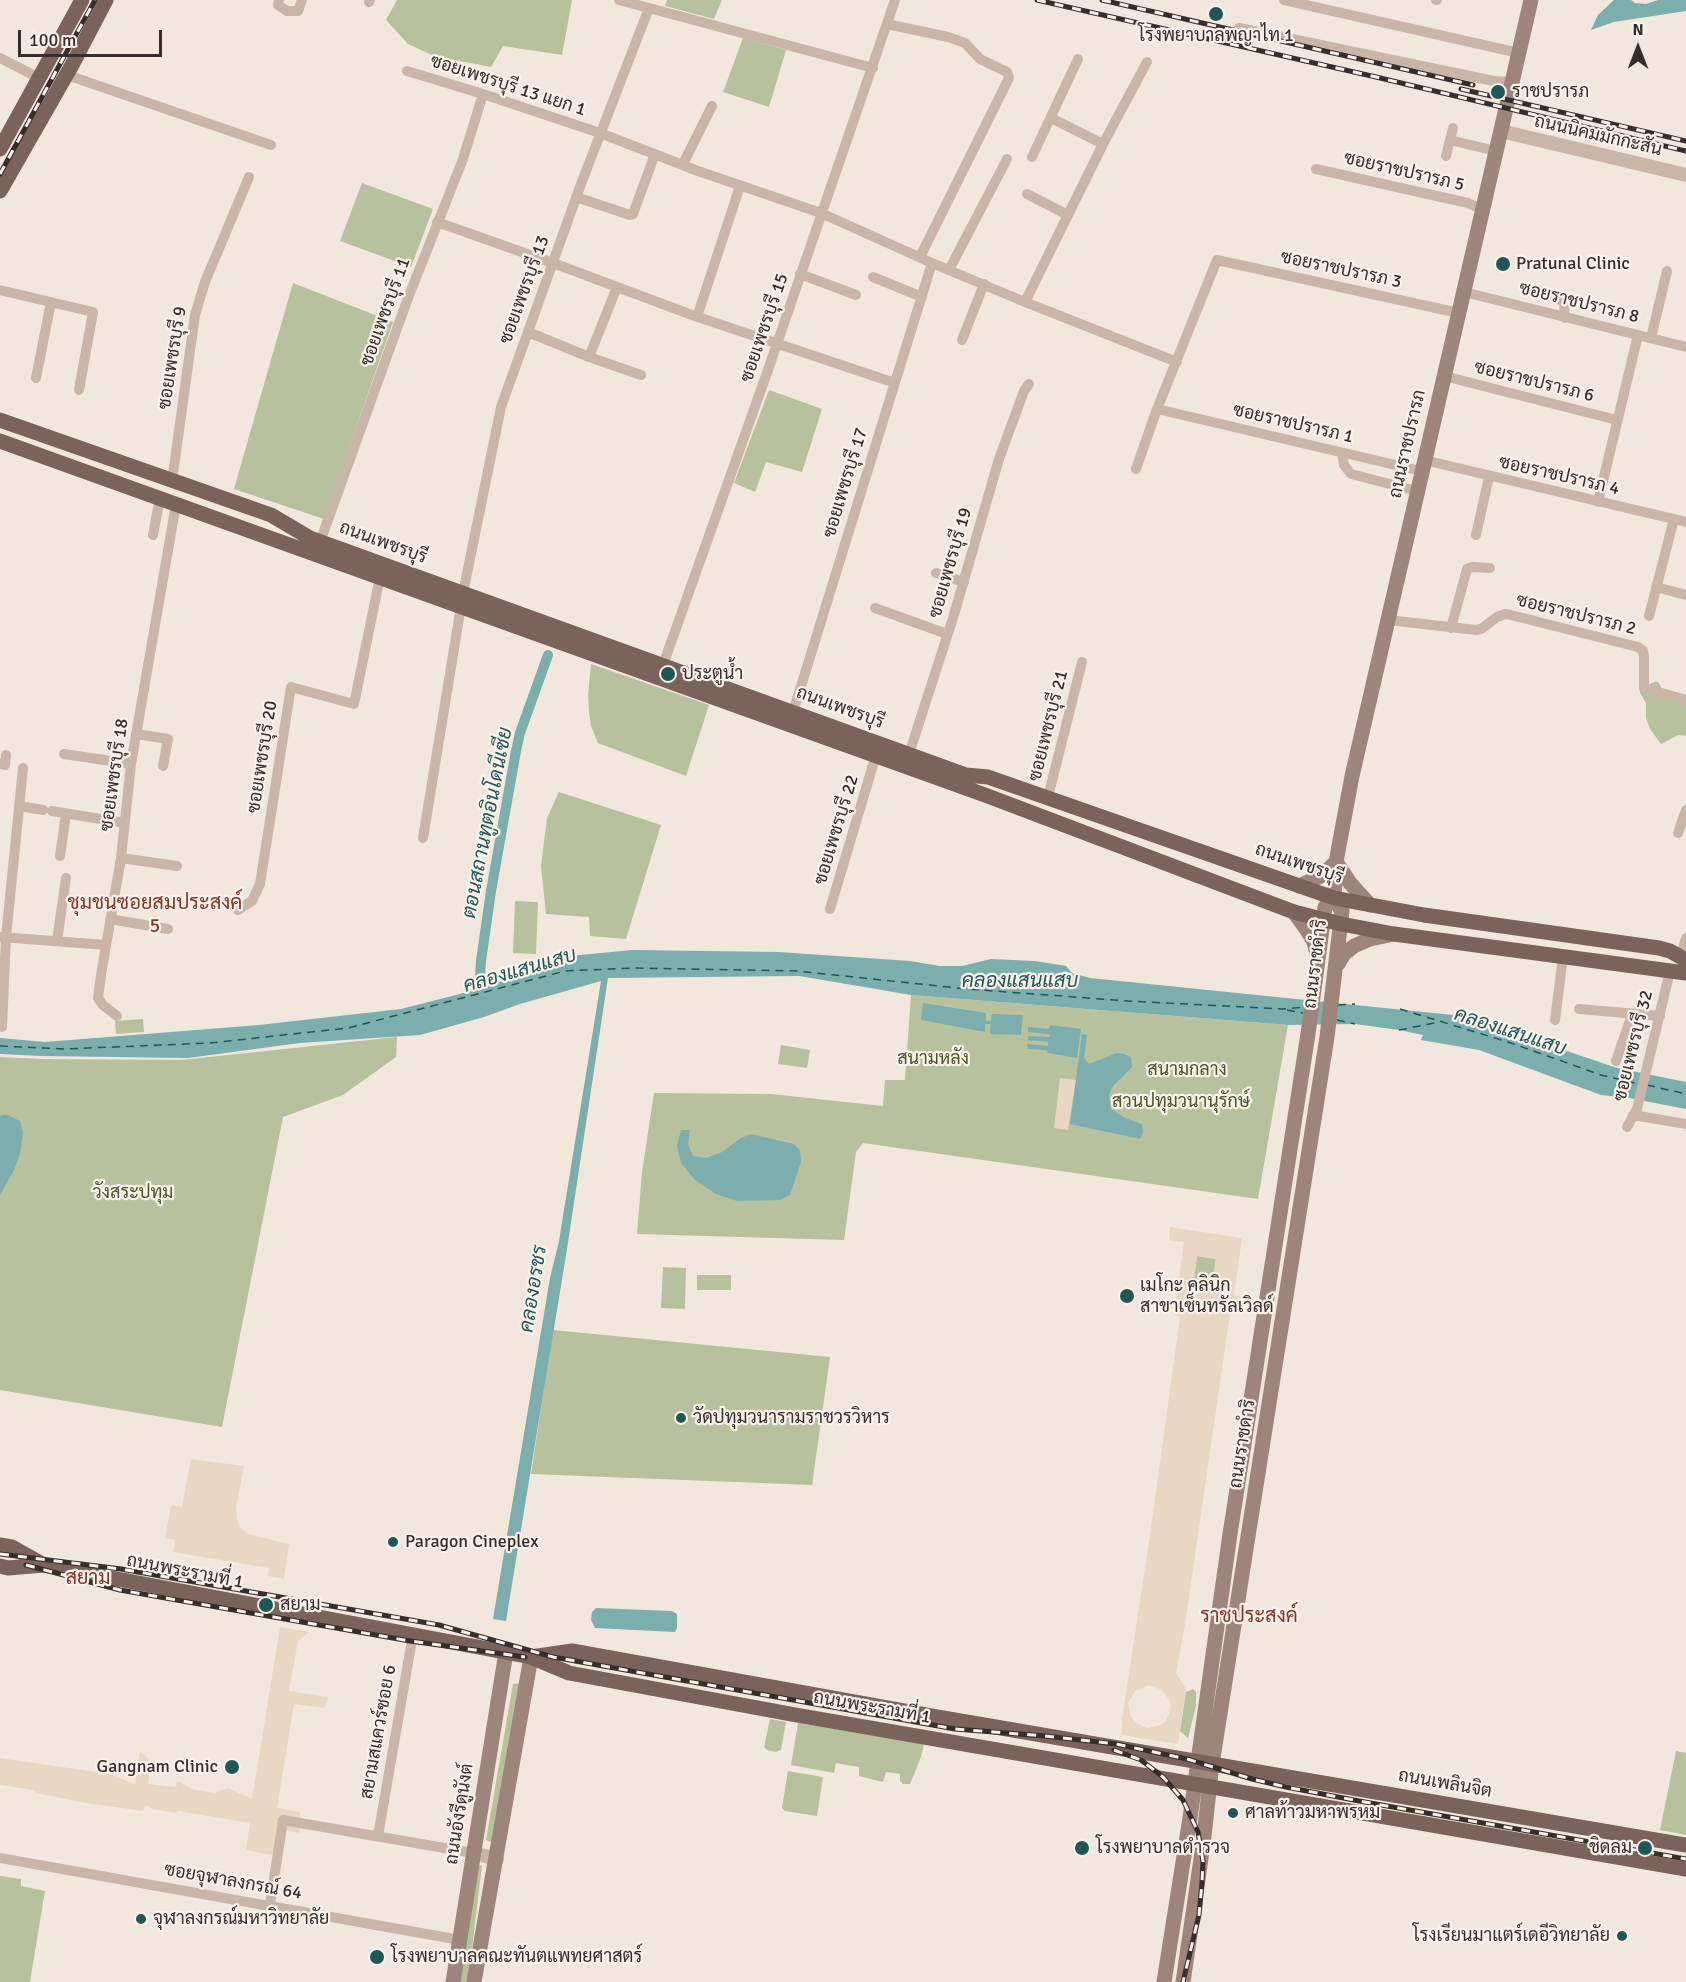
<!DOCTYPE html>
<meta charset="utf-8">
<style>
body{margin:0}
#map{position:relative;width:1686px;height:1982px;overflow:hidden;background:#f2e7dd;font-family:Signika,sans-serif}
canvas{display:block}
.north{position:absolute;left:1608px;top:18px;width:60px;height:60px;-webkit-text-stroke:4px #f9f1ea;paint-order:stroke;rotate:0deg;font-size:16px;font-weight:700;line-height:24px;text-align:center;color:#372d29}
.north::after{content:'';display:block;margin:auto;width:21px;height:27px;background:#372d29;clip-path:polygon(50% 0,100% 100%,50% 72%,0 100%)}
.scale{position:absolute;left:18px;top:30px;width:144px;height:27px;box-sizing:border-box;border:3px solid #372d29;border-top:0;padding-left:8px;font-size:18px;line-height:21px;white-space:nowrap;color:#372d29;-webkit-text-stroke:4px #f9f1ea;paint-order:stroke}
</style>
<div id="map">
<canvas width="1686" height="1982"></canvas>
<div class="north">N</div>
<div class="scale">100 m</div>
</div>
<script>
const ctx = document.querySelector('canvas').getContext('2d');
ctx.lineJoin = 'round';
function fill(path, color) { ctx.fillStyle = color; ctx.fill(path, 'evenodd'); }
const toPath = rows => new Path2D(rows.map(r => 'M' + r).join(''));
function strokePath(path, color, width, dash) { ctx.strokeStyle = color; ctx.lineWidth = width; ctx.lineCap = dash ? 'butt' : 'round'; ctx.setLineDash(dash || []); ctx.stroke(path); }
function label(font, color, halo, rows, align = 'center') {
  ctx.font = font + ' Signika,Sarabun,sans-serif'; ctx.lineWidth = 4.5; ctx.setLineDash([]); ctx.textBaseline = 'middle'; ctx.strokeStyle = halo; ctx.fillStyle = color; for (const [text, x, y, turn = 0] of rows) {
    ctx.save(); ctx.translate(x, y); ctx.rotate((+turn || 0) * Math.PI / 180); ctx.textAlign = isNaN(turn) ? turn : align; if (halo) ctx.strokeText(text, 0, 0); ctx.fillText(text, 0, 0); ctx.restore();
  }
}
const green = toPath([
 [397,0,572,0,562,55,503,46,491,67,434,56,408,44,386,20],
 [667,0,722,0,714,19,665,6],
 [743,38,786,50,769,107,723,92],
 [362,183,433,209,411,267,340,241],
 [293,283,393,322,324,519,234,489],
 [769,390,822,409,802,472,766,462,755,492,734,483],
 [591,664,709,705,686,776,598,743,591,726,589,712,588,695],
 [1654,682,1658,682,1662,689,1686,700,1686,736,1678,735,1661,744,1650,729,1646,718,1646,703,1640,693,1640,689],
 [559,792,661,825,626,939,590,936,589,917,546,914,541,866,547,818],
 [515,901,538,902,536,954,513,953],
 [911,995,1288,1025,1258,1199,863,1143,856,1152,844,1240,637,1234,642,1172,654,1093,771,1094,883,1106,885,1080,905,1080],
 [143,1019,144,1032,116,1034,115,1021],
 [397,1037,396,1057,343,1095,283,1117,222,1427,0,1390,0,1057,42,1059,181,1060],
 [781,1045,810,1050,807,1068,778,1064],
 [1197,1256,1216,1259,1211,1290,1193,1287],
 [663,1267,686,1268,685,1309,661,1308],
 [697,1275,731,1275,731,1290,697,1290],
 [553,1330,830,1357,812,1485,531,1474],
 [522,1683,491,1842,486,1840,513,1684],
 [1193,1689,1196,1692,1196,1706,1188,1738,1180,1731,1186,1692],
 [770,1719,786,1722,781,1750,776,1752,767,1750,764,1747],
 [798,1723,924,1744,921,1757,910,1784,903,1784,900,1781,900,1774,886,1772,883,1782,859,1776,859,1767,836,1763,834,1773,791,1765],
 [1676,1751,1686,1753,1686,1835,1660,1830],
 [788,1771,823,1777,817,1816,785,1811,782,1808],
 [482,1865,468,1982,458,1982,478,1866],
 [0,1876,21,1879,21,1886,45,1891,30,1982,0,1982]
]);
const plaza = toPath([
 [1060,1078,1076,1080,1068,1130,1054,1128],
 [1170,1227,1242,1238,1234,1295,1243,1297,1241,1308,1231,1307,1185,1625,1176,1673,1186,1689,1178,1744,1122,1735,1122,1719,1149,1542,1180,1317,1174,1315,1184,1242,1169,1240],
 [1197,1256,1216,1259,1211,1290,1193,1287],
 [1149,1685,1162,1690,1170,1701,1171,1708,1166,1721,1161,1725,1147,1728,1135,1722,1131,1717,1128,1703,1135,1691],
 [191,1459,244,1466,236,1508,237,1520,240,1527,248,1534,289,1544,284,1579,268,1576,269,1568,173,1552,175,1540,165,1538,171,1505,182,1507],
 [280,1627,309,1632,298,1641,289,1691,328,1697,325,1708,294,1704,277,1808,300,1812,301,1823,299,1833,282,1829,276,1856,246,1850,250,1823,178,1811,176,1813,152,1809,148,1806,145,1806,143,1811,86,1803,36,1793,34,1790,0,1785,0,1758,110,1774,135,1784,140,1751,151,1761,148,1784,176,1787,177,1781,192,1789,214,1793,228,1788,252,1799]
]);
const water = toPath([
 [1614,0,1631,0,1635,3,1646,4,1658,0,1686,0,1686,11,1614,22,1591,30,1598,15],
 [632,950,779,952,910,961,940,966,962,966,991,959,1035,961,1066,966,1072,973,1090,978,1463,1016,1617,1068,1686,1082,1686,1109,1629,1098,1601,1095,1479,1050,1421,1040,1423,1035,1399,1030,1355,1024,1288,1025,911,995,799,976,608,978,567,1249,506,1621,493,1619,550,1278,559,1241,601,981,520,1004,484,1017,420,1035,300,1043,188,1058,40,1056,0,1054,0,1038,45,1042,259,1025,401,1009,487,987,550,961,570,956],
 [923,1003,986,1013,986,1021,991,1021,992,1014,1023,1015,1021,1035,990,1034,991,1024,985,1024,985,1032,921,1020],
 [1050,1025,1081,1029,1077,1058,1048,1053,1047,1050,1028,1049,1027,1044,1048,1046,1048,1042,1028,1040,1028,1036,1050,1037,1049,1034,1028,1032,1028,1027,1049,1029],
 [1082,1034,1087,1035,1084,1058,1089,1064,1117,1053,1124,1054,1131,1057,1132,1067,1113,1086,1109,1095,1111,1109,1125,1118,1142,1124,1143,1133,1140,1139,1070,1124],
 [3,1115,8,1115,20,1121,23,1133,20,1154,14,1170,0,1195,0,1116],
 [681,1130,690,1130,688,1145,693,1156,706,1158,722,1152,741,1138,751,1134,794,1144,800,1150,801,1162,790,1195,780,1200,737,1201,716,1194,695,1180,681,1163,677,1146],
 [596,1608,672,1611,677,1614,677,1628,675,1632,595,1628,591,1620,592,1612]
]);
const canal = toPath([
 [482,1001,480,978,481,961,491,891,516,751,520,733,548,655]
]);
const ferry = toPath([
 [1338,1005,1355,1004],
 [1400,1009,1508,1042,1601,1075,1639,1084],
 [1287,1010,1303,1013],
 [1337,1020,1355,1024],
 [1399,1030,1439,1022],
 [0,1046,64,1049,210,1043,348,1028,565,971,633,968,797,971,967,989,1128,1001,1283,1009,1304,1007],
 [1647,1085,1686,1094]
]);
const minor = toPath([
 [279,0,278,5,287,11,298,11,302,0],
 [619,0,873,68],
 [1284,0,1519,53],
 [1436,0,1437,0],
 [369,2,370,0],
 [887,24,948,37,965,43,980,59,1007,72,1009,78,920,257],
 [1239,28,1494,81,1512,82],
 [0,58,39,78],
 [407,71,483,94,600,133,698,171,821,213,932,263,1025,302,1177,362],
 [67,75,271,145],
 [1051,118,1103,144],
 [1453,128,1450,140,1496,151],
 [1446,156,1450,140],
 [1032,157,1078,59],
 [683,164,712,106],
 [1316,169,1468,203,1483,210],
 [1027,194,1068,215],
 [576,197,630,215,633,214,655,154],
 [437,222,553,263,692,315,895,383],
 [949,270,1007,159],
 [800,274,856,295],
 [873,277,922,297],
 [0,290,93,312,79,390],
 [1464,292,1686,347],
 [1545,292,1564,302,1565,318],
 [1025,302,1103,144,1147,62],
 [697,317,740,186],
 [528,332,589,357,641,375],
 [1651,338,1667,271],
 [962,340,984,284],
 [589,357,617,287],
 [1444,376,1617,420],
 [36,378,51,302],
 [1157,409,1421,471],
 [1342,453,1344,465,1351,474,1417,491],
 [1424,460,1686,522],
 [1136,469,1157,409,1217,260,1459,313],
 [172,481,195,315,205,282,249,177],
 [1598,502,1638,335],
 [153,535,160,498],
 [1476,535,1489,477],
 [320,542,408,298,463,159,483,94],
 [936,573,964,582],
 [1656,587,1686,595],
 [463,593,501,407,581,184,649,8],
 [875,608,947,634],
 [1649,616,1674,519],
 [1388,620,1476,630,1481,629,1497,617,1505,614,1511,615,1638,647,1643,651,1644,656,1644,688,1686,700],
 [1451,628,1467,569,1472,567,1490,568],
 [663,665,768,370,895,0],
 [793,712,932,263],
 [136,734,168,739,163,766],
 [64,754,131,764],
 [909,754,953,618,999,459,1024,391,1029,384],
 [0,764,5,765,6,755],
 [1048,797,1082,662],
 [19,806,43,810],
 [52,811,125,823],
 [1678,833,1686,810],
 [423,838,461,606],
 [60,856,66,814],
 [121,858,177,866],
 [830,909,876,755],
 [238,910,252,901,260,884,291,687,354,704,380,577],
 [110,919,168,929],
 [0,937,106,945],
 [57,941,66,878],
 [1681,957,1686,938],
 [1579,1009,1660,1016],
 [117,1016,103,1005,98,998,101,975,121,858,131,764,176,504],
 [1555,1020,1563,957],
 [2,1027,6,937,23,768],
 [1616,1061,1632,1014],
 [1633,1115,1686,1124],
 [1627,1127,1637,1109,1670,971],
 [378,1836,413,1634],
 [0,1858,460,1940],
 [270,1905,283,1820,473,1853]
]);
const tertiary = toPath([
 [1501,131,1686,175],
 [473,1853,497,1859]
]);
const secondary = toPath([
 [1336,862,1350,883,1370,905],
 [1299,886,1321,876,1336,862],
 [1334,898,1336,862,1352,776,1531,0],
 [1294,912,1307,930,1314,942,1317,954],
 [1338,964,1344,954,1354,946,1370,939,1394,934],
 [453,1982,506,1652],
 [474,1982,531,1657],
 [1164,1982,1190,1818,1230,1534,1308,1034,1325,907,1334,898],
 [1183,1982,1203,1845,1212,1764,1327,1037,1342,911,1334,898]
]);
const primary = toPath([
 [0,149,82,0],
 [0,191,72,65,106,0],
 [0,420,271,515,310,538,966,775,988,777,1334,898,1424,915,1659,948,1670,951,1686,960],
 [0,441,985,795,1294,912,1341,924,1394,934,1686,973],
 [0,1545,12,1547,44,1565],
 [0,1566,8,1568,44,1565,59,1568,531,1657,569,1673,796,1715,1686,1869],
 [531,1657,572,1651,937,1717,1686,1845]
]);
const rail = toPath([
 [1037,0,1376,77,1686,151],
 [1102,0,1473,85],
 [1461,89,1686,141],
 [0,174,95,0],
 [0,1554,121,1569,439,1625,553,1657,955,1729,1045,1736,1116,1744,1187,1759,1252,1779,1286,1787,1359,1801,1686,1859],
 [26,1565,120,1590,410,1641,525,1657],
 [1114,1750,1141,1760,1163,1777,1183,1800,1198,1832,1203,1861,1202,1883,1199,1915,1183,1982]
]);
const markers = [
 [1216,14,8,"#1f5758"],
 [1498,92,8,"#1f5758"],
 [1503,264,8,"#1f5758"],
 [668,674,8,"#1f5758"],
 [1127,1296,8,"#1f5758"],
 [681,1418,6,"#1f5758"],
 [393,1542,6,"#1f5758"],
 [266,1605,8,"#1f5758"],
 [232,1767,8,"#1f5758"],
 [1233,1813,6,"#1f5758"],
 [1082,1848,8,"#1f5758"],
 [1645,1848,8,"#1f5758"],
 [141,1919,6,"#1f5758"],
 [1622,1936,6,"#1f5758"],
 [377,1957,8,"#1f5758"]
];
const poiNames = [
 ["โรงพยาบาลพญาไท 1",1216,36,"center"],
 ["ราชปรารภ",1512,92],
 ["Pratunal Clinic",1516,264],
 ["ประตูน้ำ",682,674],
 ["เมโกะ คลินิก",1140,1286],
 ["สาขาเซ็นทรัลเวิลด์",1140,1307],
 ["วัดปทุมวนารามราชวรวิหาร",693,1418],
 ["Paragon Cineplex",405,1542],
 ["สยาม",280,1605],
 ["Gangnam Clinic",218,1767,"right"],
 ["ศาลท้าวมหาพรหม",1245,1813],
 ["โรงพยาบาลตำรวจ",1096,1848],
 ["ชิดลม",1632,1848,"right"],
 ["จุฬาลงกรณ์มหาวิทยาลัย",153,1919],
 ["โรงเรียนมาแตร์เดอีวิทยาลัย",1610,1936,"right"],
 ["โรงพยาบาลคณะทันตแพทยศาสตร์",391,1957]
];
const streetNames = [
 ["ซอยเพชรบุรี 13 แยก 1",508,86,18],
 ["ถนนนิคมมักกะสัน",1598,136,13],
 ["ซอยราชปรารภ 5",1404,172,13],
 ["ซอยราชปรารภ 3",1341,270,12],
 ["ซอยเพชรบุรี 13",525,290,-70],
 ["ซอยราชปรารภ 8",1579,303,14],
 ["ซอยเพชรบุรี 11",386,312,-70],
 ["ซอยเพชรบุรี 15",765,328,-71],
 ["ซอยเพชรบุรี 9",173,358,-81],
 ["ซอยราชปรารภ 6",1534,382,14],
 ["ซอยราชปรารภ 1",1293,424,13],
 ["ถนนราชปรารภ",1408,444,-77],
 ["ซอยราชปรารภ 4",1559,476,13],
 ["ซอยเพชรบุรี 17",846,483,-73],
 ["ถนนเพชรบุรี",383,543,20],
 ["ซอยเพชรบุรี 19",951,563,-74],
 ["ซอยราชปรารภ 2",1576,615,14],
 ["ถนนเพชรบุรี",840,708,20],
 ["ซอยเพชรบุรี 21",1049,726,-76],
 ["ซอยเพชรบุรี 20",263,757,-81],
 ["ซอยเพชรบุรี 18",115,775,-82],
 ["ซอยเพชรบุรี 22",837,830,-73],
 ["ถนนเพชรบุรี",1299,864,19],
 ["ถนนราชดำริ",1316,964,-83],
 ["ซอยเพชรบุรี 32",1634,1046,-76],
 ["ถนนราชดำริ",1243,1444,-81],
 ["ถนนพระรามที่ 1",185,1572,11],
 ["ถนนพระรามที่ 1",872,1708,10],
 ["สยามสแควร์ซอย 6",379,1732,-80],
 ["ถนนเพลินจิต",1445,1784,10],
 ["ถนนอังรีดูนังต์",460,1814,-81],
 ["ซอยจุฬาลงกรณ์ 64",233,1882,10]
];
const parkNames = [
 ["สนามหลัง",933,1059],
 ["สนามกลาง",1187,1070],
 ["สวนปทุมวนานุรักษ์",1181,1102],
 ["วังสระปทุม",133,1193]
];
const waterNames = [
 ["ตอนสถานทูตอินโดนีเซีย",488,823,-79],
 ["คลองแสนแสบ",520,971,-16],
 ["คลองแสนแสบ",1020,982],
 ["คลองแสนแสบ",1510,1032,18],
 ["คลองอรชร",534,1289,-81]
];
const neighbourhoodNames = [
 ["ชุมชนซอยสมประสงค์",155,904],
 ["5",155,927],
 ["สยาม",88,1579],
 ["ราชประสงค์",1249,1617]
];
fill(green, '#b7c19d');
fill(plaza, '#e9d7c5');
fill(water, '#7daeae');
strokePath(canal, '#7daeae', 10);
strokePath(ferry, '#1f5758', 1.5, [8, 6]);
strokePath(minor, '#cab6a9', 10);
strokePath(tertiary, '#cab6a9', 14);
strokePath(secondary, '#9d857b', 15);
strokePath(primary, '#79635a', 15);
strokePath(rail, '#372d29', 5);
strokePath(rail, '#f9f1ea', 3, [9]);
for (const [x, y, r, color] of markers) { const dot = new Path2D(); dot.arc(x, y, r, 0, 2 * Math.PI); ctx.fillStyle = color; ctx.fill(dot); strokePath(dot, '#f9f1ea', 2); }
label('18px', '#372d29', '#f9f1ea', poiNames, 'left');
label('18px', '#372d29', '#f9f1ea', streetNames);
label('18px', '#48552d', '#f9f1ea', parkNames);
label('italic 20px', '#1f5758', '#f9f1ea', waterNames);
label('20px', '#843624', '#f9f1ea', neighbourhoodNames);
</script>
